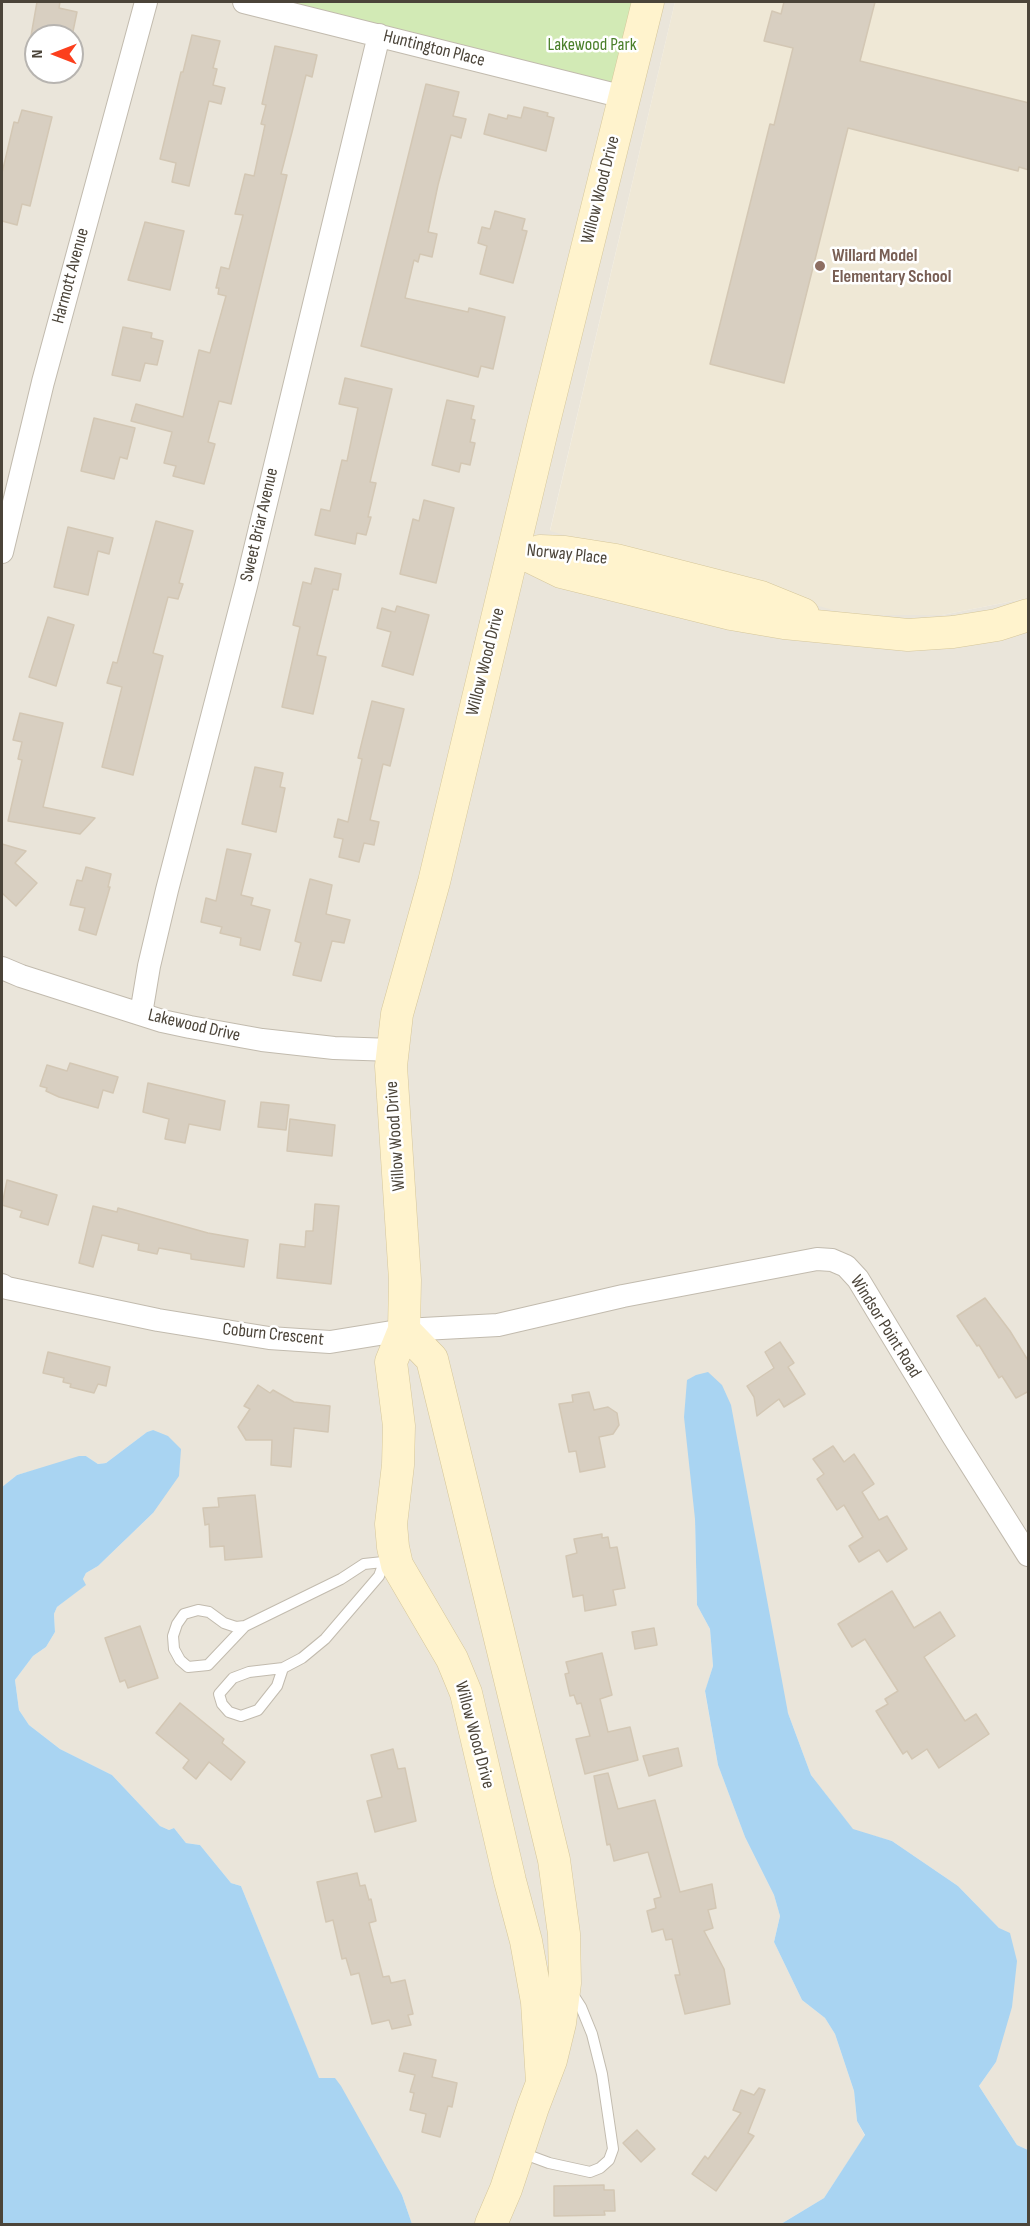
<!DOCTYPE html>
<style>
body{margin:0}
#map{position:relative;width:1030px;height:2226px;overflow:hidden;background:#f6f3ec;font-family:"Sofia Sans Condensed",sans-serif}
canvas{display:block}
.frame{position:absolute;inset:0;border:3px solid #4b4439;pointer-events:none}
.north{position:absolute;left:24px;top:24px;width:60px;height:60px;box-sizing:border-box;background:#fff;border:2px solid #b7b4b0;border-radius:50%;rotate:270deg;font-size:16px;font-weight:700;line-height:24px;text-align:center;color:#4b4439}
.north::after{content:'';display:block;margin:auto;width:21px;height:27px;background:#fc3f1d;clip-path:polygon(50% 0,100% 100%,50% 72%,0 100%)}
</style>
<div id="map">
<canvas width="1030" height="2226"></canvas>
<div class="frame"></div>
<div class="north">N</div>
</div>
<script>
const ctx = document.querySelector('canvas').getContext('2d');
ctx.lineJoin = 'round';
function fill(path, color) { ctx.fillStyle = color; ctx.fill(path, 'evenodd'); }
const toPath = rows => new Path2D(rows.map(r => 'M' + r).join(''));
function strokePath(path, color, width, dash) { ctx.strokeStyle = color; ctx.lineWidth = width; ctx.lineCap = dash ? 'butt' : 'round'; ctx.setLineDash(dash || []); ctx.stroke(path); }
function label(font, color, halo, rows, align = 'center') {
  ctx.font = font + ' "Sofia Sans Condensed",sans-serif'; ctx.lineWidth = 5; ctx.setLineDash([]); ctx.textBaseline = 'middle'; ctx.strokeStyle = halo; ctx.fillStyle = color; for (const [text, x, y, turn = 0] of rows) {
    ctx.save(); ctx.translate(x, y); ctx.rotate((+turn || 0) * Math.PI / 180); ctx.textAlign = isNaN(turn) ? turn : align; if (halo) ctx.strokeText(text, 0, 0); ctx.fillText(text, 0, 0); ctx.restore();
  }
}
const residential = toPath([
 [2,2,675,2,550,530,942,615,1028,598,1028,2150,1017,2145,979,2086,996,2062,999,1928,958,1886,892,1841,853,1830,811,1775,788,1713,695,1519,697,1605,710,1629,713,1666,705,1692,718,1765,745,1837,774,1895,780,1916,774,1942,802,2000,825,2018,835,2034,854,2091,857,2121,865,2136,824,2198,781,2224,412,2224,402,2195,319,2079,241,1886,231,1883,200,1845,186,1843,174,1828,169,1830,160,1826,112,1775,60,1749,29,1725,19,1710,15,1680,33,1656,46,1647,55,1632,54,1614,57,1607,85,1585,83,1579,86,1573,98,1566,153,1513,153,1430,147,1432,106,1463,98,1464,86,1456,17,1475,2,1487],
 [36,36,72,36,72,72,36,72]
]);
const education = toPath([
 [675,2,1028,2,1028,598,942,615,851,615,550,531]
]);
const green = toPath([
 [237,2,648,2,624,97]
]);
const water = toPath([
 [708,1372,722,1385,731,1405,788,1713,811,1775,853,1829,892,1841,958,1886,999,1928,1010,1933,1017,1961,1012,2007,996,2062,979,2086,1017,2145,1028,2150,1028,2224,781,2224,824,2198,865,2135,857,2121,854,2091,835,2034,825,2018,802,2000,774,1942,780,1916,774,1895,745,1837,718,1765,705,1691,713,1666,710,1629,697,1605,695,1519,684,1417,687,1380,696,1375],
 [153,1430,168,1436,181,1449,179,1476,153,1513,98,1566,86,1573,83,1579,86,1585,57,1607,54,1614,55,1632,46,1647,33,1656,15,1680,19,1710,29,1725,60,1749,112,1775,160,1826,169,1830,174,1828,186,1843,200,1845,231,1883,241,1886,319,2078,335,2078,341,2086,402,2195,412,2224,2,2224,2,1487,17,1475,79,1456,86,1456,98,1464,106,1463,147,1432]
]);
const building = toPath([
 [37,2,60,2,59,8,77,12,72,36,31,36,37,2],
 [784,2,875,2,860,61,1029,103,1029,170,1019,167,1018,171,848,128,784,383,710,364,770,124,774,125,793,48,764,41,772,11,781,14,784,2],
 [192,35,220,41,213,68,217,69,213,85,225,88,221,104,209,101,189,186,172,182,176,163,160,159,181,72,183,72,192,35],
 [275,46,317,55,312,77,306,75,292,132,281,174,287,175,231,404,219,401,208,442,215,444,204,484,173,476,176,466,164,463,172,432,131,421,136,404,183,417,199,350,210,353,226,296,218,294,219,288,216,288,221,267,229,269,243,215,235,214,245,174,254,176,265,125,261,124,266,105,262,104,275,46],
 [426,84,459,92,453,116,466,119,461,138,451,135,438,185,428,232,437,234,432,257,420,254,418,262,414,260,405,298,468,312,469,308,505,317,493,369,481,366,478,377,361,346,426,84],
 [524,107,548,113,547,116,554,118,546,151,484,134,489,114,507,119,508,115,521,118,524,107],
 [22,110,52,117,30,206,22,204,17,225,2,221,2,173,14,122,18,123,22,110],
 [495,211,525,219,522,230,527,231,513,283,480,274,487,246,478,243,482,227,490,229,495,211],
 [145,222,184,231,170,290,128,280,145,222],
 [123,327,152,333,151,338,163,341,157,365,145,363,140,381,112,375,123,327],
 [345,378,392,389,370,482,376,483,368,517,371,517,366,535,357,533,355,544,315,535,321,509,330,511,342,460,347,461,358,408,339,404,345,378],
 [447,400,474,406,471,419,475,420,470,442,475,443,470,465,461,463,459,472,432,465,447,400],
 [94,418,135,428,127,459,120,457,114,479,81,471,94,418],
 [424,500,454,508,436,583,400,574,413,519,419,521,424,500],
 [156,521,193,531,179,583,183,584,178,599,168,597,153,653,163,656,133,775,102,767,122,687,107,683,113,662,117,663,156,521],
 [68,527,113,538,109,554,98,551,88,595,54,587,68,527],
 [315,568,341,574,338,590,333,589,317,655,326,657,313,714,282,707,300,627,293,625,303,582,311,584,315,568],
 [397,606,429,615,413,675,382,666,391,632,377,628,382,608,395,612,397,606],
 [48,617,74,625,56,686,29,677,48,617],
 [372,701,404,709,390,766,383,764,370,820,379,822,374,845,364,843,359,862,339,857,343,839,334,837,338,819,348,822,362,759,358,758,372,701],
 [20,713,63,723,43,807,95,818,80,834,8,821,22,760,18,759,22,742,13,740,20,713],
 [255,767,283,773,280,787,285,788,276,832,242,824,255,767],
 [2,844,26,851,15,863,37,883,16,906,2,893,2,844],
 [227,849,251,854,241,895,253,898,251,905,270,910,260,950,240,945,241,938,220,933,222,927,201,922,206,898,216,901,227,849],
 [86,867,111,874,108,887,110,887,96,935,79,930,85,908,70,905,77,880,82,881,86,867],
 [310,879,332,885,326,914,350,920,344,943,332,941,321,981,293,975,301,943,295,941,310,879],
 [70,1063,118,1077,113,1093,103,1090,98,1108,59,1097,46,1091,47,1088,40,1086,47,1065,67,1071,70,1063],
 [148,1083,225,1101,220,1130,189,1124,185,1143,165,1139,169,1119,143,1112,148,1083],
 [261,1102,289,1105,286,1130,258,1127,261,1102],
 [290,1119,335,1125,332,1156,287,1151,290,1119],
 [7,1180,57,1195,48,1225,20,1217,22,1211,2,1205,7,1180],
 [315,1204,339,1206,331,1284,277,1278,280,1244,305,1247,306,1231,313,1231,315,1204],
 [93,1206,117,1212,118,1208,208,1233,248,1240,244,1267,191,1259,191,1254,159,1248,157,1254,138,1250,139,1244,102,1235,93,1267,79,1263,93,1206],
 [985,1298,1010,1331,1029,1362,1029,1391,1016,1398,1002,1376,999,1378,979,1345,977,1346,957,1316,985,1298],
 [780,1342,794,1363,788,1367,805,1394,784,1407,779,1399,757,1416,754,1397,747,1386,774,1368,765,1352,780,1342],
 [48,1352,110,1367,106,1386,98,1384,94,1393,70,1387,71,1384,63,1382,64,1378,43,1373,48,1352],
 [258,1385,270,1393,273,1390,294,1402,330,1406,328,1432,294,1428,291,1467,271,1465,272,1440,246,1440,238,1427,250,1409,244,1406,258,1385],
 [589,1392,594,1410,608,1407,617,1413,619,1425,613,1434,599,1437,605,1467,580,1472,576,1451,569,1452,559,1404,573,1402,572,1395,589,1392],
 [833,1446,844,1462,854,1454,874,1484,862,1492,879,1520,887,1516,907,1549,887,1562,879,1550,859,1562,849,1546,863,1537,844,1505,837,1510,817,1479,824,1474,813,1459,833,1446],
 [255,1495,262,1557,225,1560,224,1546,210,1547,209,1524,205,1525,203,1508,219,1507,218,1498,255,1495],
 [602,1534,602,1538,608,1537,610,1548,617,1547,625,1588,613,1590,616,1605,585,1611,583,1595,573,1597,566,1556,577,1553,574,1539,602,1534],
 [892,1591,914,1628,940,1612,955,1636,924,1657,965,1721,976,1714,989,1734,939,1768,927,1749,912,1759,907,1751,903,1754,876,1711,888,1704,885,1699,898,1691,865,1639,852,1647,838,1624,892,1591],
 [140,1626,158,1678,128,1688,125,1680,120,1682,105,1638,140,1626],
 [654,1628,657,1645,635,1649,632,1632,654,1628],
 [602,1653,612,1695,600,1699,608,1732,630,1727,638,1760,585,1774,576,1739,590,1736,581,1703,577,1704,574,1695,570,1696,565,1674,569,1673,566,1662,602,1653],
 [180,1703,224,1739,222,1743,245,1762,231,1780,209,1762,196,1779,183,1768,189,1760,156,1733,180,1703],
 [678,1748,682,1766,649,1776,643,1756,678,1748],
 [393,1749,398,1769,405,1768,416,1821,375,1832,367,1801,382,1797,371,1755,393,1749],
 [608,1773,618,1809,655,1800,680,1892,712,1884,716,1908,708,1910,713,1928,704,1931,724,1969,730,2004,685,2014,675,1975,680,1975,672,1939,666,1940,663,1929,652,1932,647,1911,656,1908,654,1899,661,1897,648,1852,614,1861,610,1844,607,1845,594,1776,608,1773],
 [357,1873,360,1886,365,1885,369,1900,371,1899,376,1921,369,1923,383,1977,389,1976,391,1983,405,1980,413,2014,408,2015,411,2025,392,2029,389,2020,372,2024,359,1973,351,1975,346,1958,342,1959,333,1920,326,1922,317,1882,357,1873],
 [404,2053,436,2060,432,2077,457,2083,452,2107,448,2106,440,2137,422,2132,426,2114,410,2110,414,2093,410,2092,415,2075,399,2071,404,2053],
 [759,2088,765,2090,748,2133,754,2136,716,2191,692,2174,705,2156,708,2159,741,2113,733,2110,741,2090,754,2095,759,2088],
 [637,2130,655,2149,641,2162,623,2143,637,2130],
 [604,2185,604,2190,614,2190,615,2211,604,2211,605,2215,554,2216,554,2186,604,2185]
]);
const lane = toPath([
 [245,1626,208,1665,188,1667,180,1660,174,1649,173,1636,177,1624,184,1614,198,1610,209,1612,224,1623,236,1627,245,1626,341,1579,364,1564,383,1562],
 [283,1668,277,1686,258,1710,241,1716,229,1712,222,1704,219,1694,233,1678,249,1672,283,1668,302,1658,325,1639,379,1576,386,1557],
 [522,2153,549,2163,590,2172,600,2168,609,2160,613,2149,602,2074,592,2034,581,2007,572,1993]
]);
const street = toPath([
 [244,2,624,97],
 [2,552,43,382,146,2],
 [2,968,21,976,162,1021,190,1027,262,1040,334,1048,393,1050],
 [141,1014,149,966,167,890,246,586,379,35],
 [2,1285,7,1288,158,1320,269,1338,330,1342,404,1330,498,1325,623,1296,817,1259,832,1260,846,1266,858,1279,953,1436,1028,1555]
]);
const secondary = toPath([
 [514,549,561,572,731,614,784,623,908,635,953,632,997,625,1028,615],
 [540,551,565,552,616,560,761,597,803,614],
 [404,1330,432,1359,554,1860,564,1934,565,1983,560,2023,551,2060,533,2107,506,2189,491,2224],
 [542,2082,537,2002,526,1941,510,1881,466,1693,452,1659,397,1565,393,1547,391,1524,398,1465,399,1426,391,1362,404,1330,405,1280,391,1066,397,1014,434,882,544,422,648,2]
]);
const markers = [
 [820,266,6,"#8d6e63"]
];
const parkNames = [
 ["Lakewood Park",592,45]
];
const streetNames = [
 ["Huntington Place",434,49,14],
 ["Willow Wood Drive",601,190,-76],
 ["Harmott Avenue",71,276,-75],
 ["Sweet Briar Avenue",260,525,-77],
 ["Norway Place",567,555,6],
 ["Willow Wood Drive",486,662,-76],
 ["Lakewood Drive",194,1026,13],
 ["Willow Wood Drive",396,1136,-94],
 ["Windsor Point Road",885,1327,58],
 ["Coburn Crescent",273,1335,6],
 ["Willow Wood Drive",474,1735,75]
];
const educationNames = [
 ["Willard Model",832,256],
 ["Elementary School",832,277]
];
fill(residential, '#eae5da');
fill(education, '#efe8d6');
fill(green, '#d2eab5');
fill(water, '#a9d4f2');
fill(building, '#d8cfc1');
strokePath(building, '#d3c7b4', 1.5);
strokePath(lane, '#c2bbae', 12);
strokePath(street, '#c2bbae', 24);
strokePath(secondary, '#d6c79b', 33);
strokePath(lane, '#fff', 10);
strokePath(street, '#fff', 22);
strokePath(secondary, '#fff3cd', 32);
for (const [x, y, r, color] of markers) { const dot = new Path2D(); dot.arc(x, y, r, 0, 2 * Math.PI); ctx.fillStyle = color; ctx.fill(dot); strokePath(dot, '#fff', 2); }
label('18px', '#4a7f2a', '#fff', parkNames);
label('18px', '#4b4439', '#fff', streetNames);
label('bold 18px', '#785e54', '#fff', educationNames, 'left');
</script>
